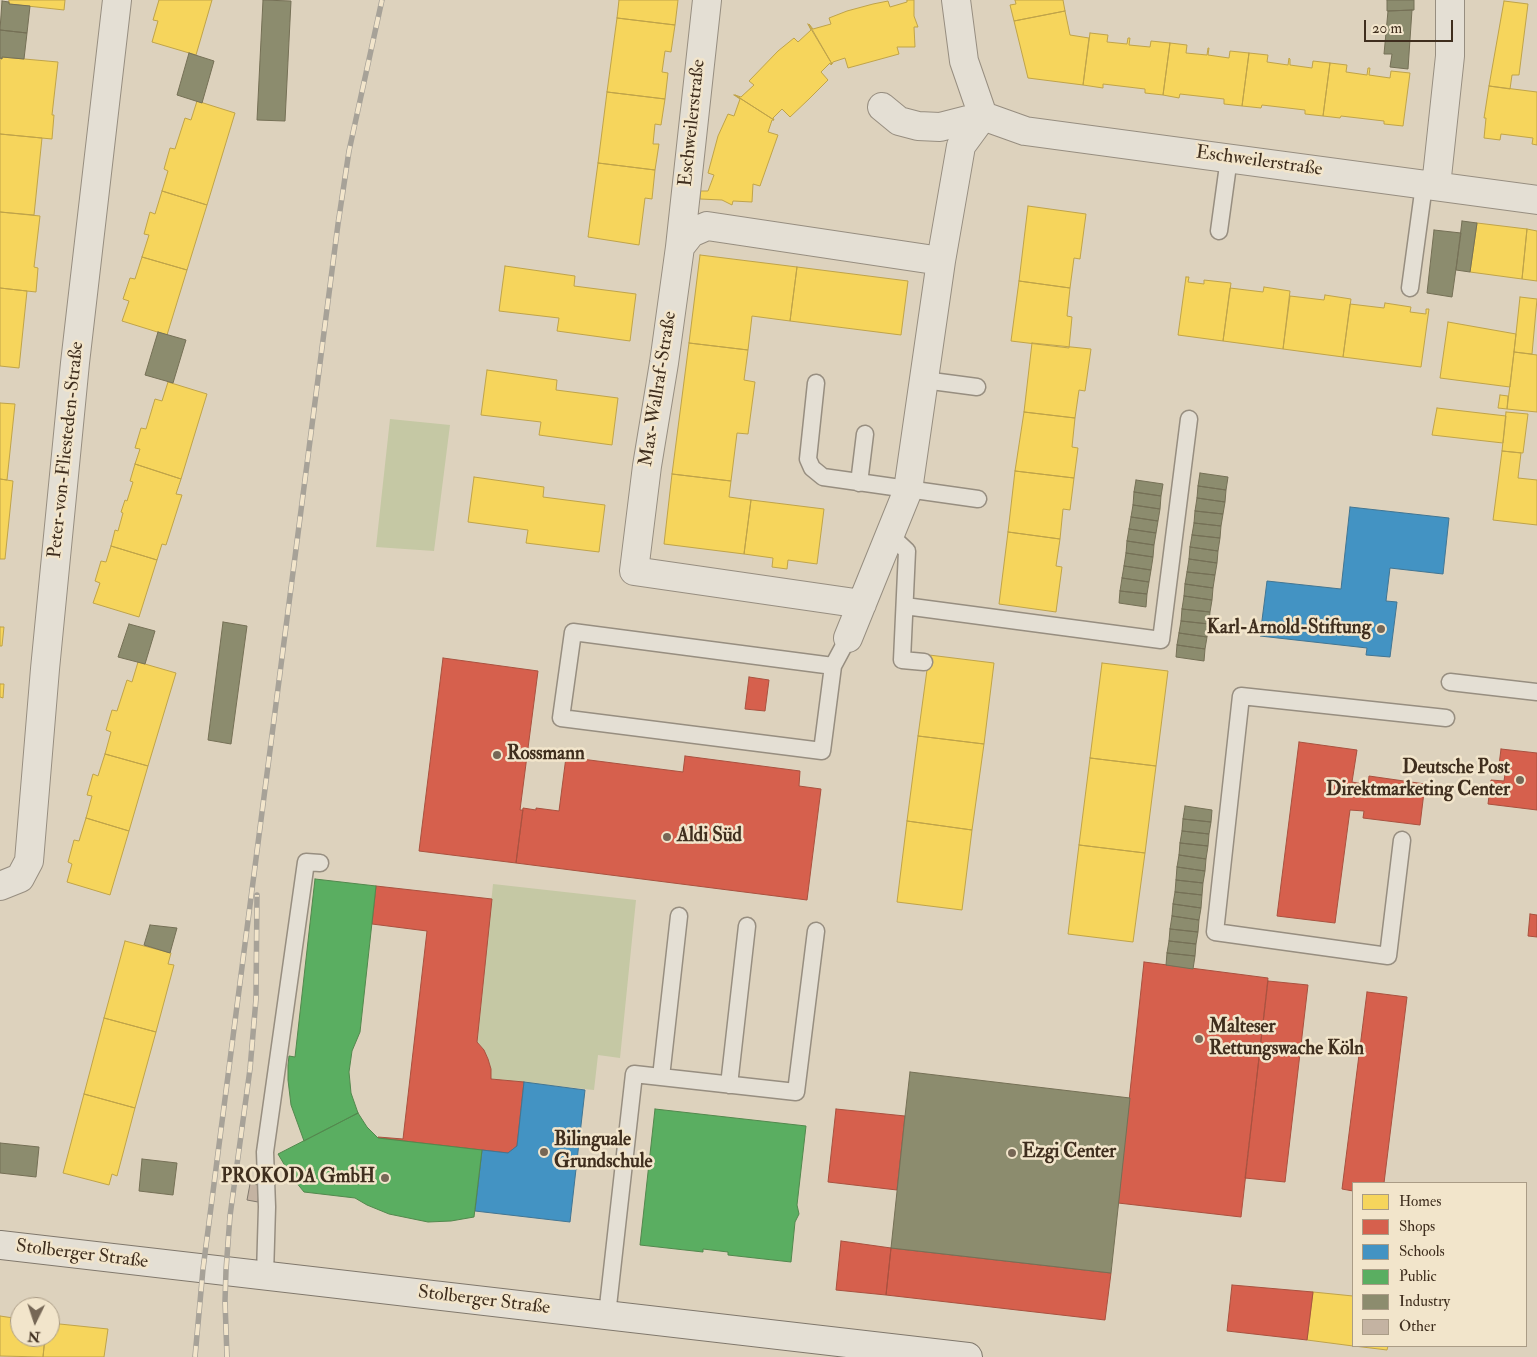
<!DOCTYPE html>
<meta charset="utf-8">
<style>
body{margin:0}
#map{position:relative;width:1537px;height:1357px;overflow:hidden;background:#ddd2bd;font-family:"IM FELL Double Pica",serif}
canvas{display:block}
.legend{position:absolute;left:1352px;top:1182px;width:175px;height:165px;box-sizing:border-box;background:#f2e5cb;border:1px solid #aa9c86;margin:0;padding:6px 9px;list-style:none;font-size:15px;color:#3f2e1e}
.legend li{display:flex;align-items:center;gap:10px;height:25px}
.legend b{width:25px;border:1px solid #aa9c86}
.north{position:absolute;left:10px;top:1297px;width:50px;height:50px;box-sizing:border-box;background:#f2e5cb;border:1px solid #aa9c86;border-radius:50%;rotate:184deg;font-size:14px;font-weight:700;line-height:20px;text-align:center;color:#3f2e1e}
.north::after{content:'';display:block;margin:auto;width:18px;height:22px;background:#766756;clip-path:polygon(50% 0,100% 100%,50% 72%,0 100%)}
.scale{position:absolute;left:1364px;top:20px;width:89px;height:22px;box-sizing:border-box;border:2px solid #3f2e1e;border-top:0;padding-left:6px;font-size:15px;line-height:18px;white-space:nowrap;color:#3f2e1e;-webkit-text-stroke:4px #f2e5cb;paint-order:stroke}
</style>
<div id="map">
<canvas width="1537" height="1357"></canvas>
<ul class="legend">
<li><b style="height:14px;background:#f6d55c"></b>Homes</li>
<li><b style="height:14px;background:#d6604d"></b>Shops</li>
<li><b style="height:14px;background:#4393c3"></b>Schools</li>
<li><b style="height:14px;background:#5aae61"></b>Public</li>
<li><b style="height:14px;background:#8c8c6e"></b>Industry</li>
<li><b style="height:14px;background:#c4b3a2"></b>Other</li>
</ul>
<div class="north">N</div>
<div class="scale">20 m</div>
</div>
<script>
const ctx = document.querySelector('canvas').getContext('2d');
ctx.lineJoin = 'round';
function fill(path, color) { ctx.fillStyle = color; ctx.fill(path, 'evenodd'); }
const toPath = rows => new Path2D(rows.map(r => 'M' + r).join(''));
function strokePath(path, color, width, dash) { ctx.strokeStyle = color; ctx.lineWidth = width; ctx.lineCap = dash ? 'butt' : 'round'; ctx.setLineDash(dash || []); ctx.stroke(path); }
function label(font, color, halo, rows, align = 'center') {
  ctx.font = font + ' "IM FELL Double Pica",serif'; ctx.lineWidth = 5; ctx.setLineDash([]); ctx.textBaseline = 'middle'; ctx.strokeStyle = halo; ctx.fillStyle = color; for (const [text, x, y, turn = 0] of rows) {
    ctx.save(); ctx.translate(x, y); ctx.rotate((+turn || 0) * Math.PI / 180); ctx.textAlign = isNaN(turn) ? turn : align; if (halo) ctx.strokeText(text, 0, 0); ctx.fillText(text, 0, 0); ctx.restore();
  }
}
const green = toPath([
 [390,419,450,425,434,551,376,547],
 [493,884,636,900,620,1058,598,1055,594,1090,491,1079,491,1069,488,1059,484,1050,477,1042]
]);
const homes = toPath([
 [9,0,65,0,64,10,9,4,9,0],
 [159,0,212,0,196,55,152,42,158,21,153,20,159,0],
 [619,0,678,0,675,25,617,18,619,0],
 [907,0,914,0,914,16,918,27,914,27,915,47,897,47,899,54,848,68,845,58,833,62,832,64,809,24,813,29,831,24,829,18,847,11,873,4,888,1,890,7,907,2,907,0],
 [1015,0,1063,0,1065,11,1014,21,1010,5,1016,4,1015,0],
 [1504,1,1528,4,1519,75,1512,75,1510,89,1489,86,1504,1],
 [1065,11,1070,35,1089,38,1083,85,1028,78,1014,21,1065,11],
 [617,18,675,25,671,52,665,51,662,72,668,73,665,99,607,92,617,18],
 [808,24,832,64,831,65,830,63,821,72,828,80,809,99,790,117,782,109,773,118,774,120,735,95,741,97,754,85,749,81,778,51,794,38,798,42,811,30,808,24],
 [1090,33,1108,35,1107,42,1127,44,1128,38,1130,38,1129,45,1150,47,1151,41,1170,43,1163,95,1145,93,1145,89,1103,84,1103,88,1083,85,1090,33],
 [1170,43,1187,45,1186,53,1207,55,1208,48,1209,48,1208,55,1229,58,1230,51,1249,53,1242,106,1224,104,1224,99,1180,94,1179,98,1163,95,1170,43],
 [1249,53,1268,55,1267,62,1288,65,1289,58,1290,59,1290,65,1312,68,1313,61,1330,63,1323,116,1305,114,1305,110,1262,105,1261,108,1242,106,1249,53],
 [2,57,58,62,52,115,54,115,52,139,0,134,0,58,2,59,2,57],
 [1330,63,1347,65,1346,72,1367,75,1368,68,1370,68,1369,75,1390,78,1391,71,1410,73,1403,126,1384,124,1384,121,1341,116,1340,118,1323,116,1330,63],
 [1489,86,1537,92,1537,145,1532,144,1533,138,1501,134,1500,140,1484,138,1486,118,1484,118,1489,86],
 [607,92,665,99,661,125,655,124,653,144,659,144,655,170,598,163,607,92],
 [734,95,735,95,774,120,772,120,768,132,778,135,760,186,753,184,752,202,733,201,732,205,722,200,700,199,700,191,708,191,714,175,708,173,718,136,728,114,734,116,740,99,734,95],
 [197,101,235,113,207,205,162,191,168,171,164,169,170,148,175,149,185,118,191,120,197,101],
 [0,134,42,138,34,215,0,212,0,134],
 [598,163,655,170,652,199,645,198,639,245,588,237,598,163],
 [162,191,207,205,187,270,142,257,149,235,144,234,150,212,155,214,162,191],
 [1028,206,1086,214,1080,259,1074,258,1070,288,1019,281,1028,206],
 [0,212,40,216,34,267,38,268,36,292,0,288,0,212],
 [1477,223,1527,229,1522,279,1470,272,1477,223],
 [1527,229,1537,231,1537,281,1522,279,1527,229],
 [700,255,797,267,790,321,752,316,748,350,689,343,700,255],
 [142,257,187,270,167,335,122,321,129,301,123,299,130,278,135,279,142,257],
 [505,266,575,276,574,286,636,294,630,341,557,331,559,318,499,311,505,266],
 [797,267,908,281,901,335,790,321,797,267],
 [1186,277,1189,277,1188,282,1204,284,1204,280,1231,283,1223,341,1178,335,1186,277],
 [1019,281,1070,288,1067,316,1072,317,1069,348,1011,341,1019,281],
 [1264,287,1290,291,1283,349,1223,341,1230,288,1263,292,1264,287],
 [0,288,27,291,19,368,0,366,0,288],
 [1325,295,1351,299,1343,357,1283,349,1290,296,1324,300,1325,295],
 [1520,297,1537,299,1532,354,1514,352,1520,297],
 [1385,303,1411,307,1410,312,1426,314,1426,309,1429,309,1421,367,1343,357,1350,304,1384,308,1385,303],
 [1448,322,1516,334,1510,387,1440,378,1448,322],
 [689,343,748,350,744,380,755,382,748,434,737,433,731,481,672,474,689,343],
 [1032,343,1091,349,1085,391,1079,390,1075,418,1024,412,1032,343],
 [1514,352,1537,355,1537,412,1507,409,1514,352],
 [487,370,557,380,556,390,618,398,612,445,539,435,541,422,481,415,487,370],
 [168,382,207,394,181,479,135,464,140,449,135,448,141,428,146,429,155,399,162,401,168,382],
 [1500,395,1508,396,1507,409,1498,408,1500,395],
 [0,403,15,404,7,480,0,479,0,403],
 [1437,408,1506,416,1503,443,1432,435,1437,408],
 [1024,412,1075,418,1072,447,1078,448,1074,478,1015,471,1024,412],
 [1506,412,1528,414,1523,453,1502,451,1506,412],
 [1502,451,1521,453,1518,478,1537,480,1537,525,1493,520,1502,451],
 [135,464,181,479,176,494,182,495,166,545,162,544,157,560,111,546,115,530,118,531,123,513,121,512,125,500,127,501,133,482,130,481,135,464],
 [1015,471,1074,478,1070,510,1063,509,1060,539,1008,532,1015,471],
 [672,474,731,481,729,497,751,500,744,554,664,544,672,474],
 [474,477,544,487,543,497,605,505,599,552,526,543,528,530,468,522,474,477],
 [0,479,13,481,5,559,0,559,0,479],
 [751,500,824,509,817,564,788,560,787,569,772,567,773,558,744,554,751,500],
 [1008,532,1060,539,1056,566,1062,567,1056,612,999,604,1008,532],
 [111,546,157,560,139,617,93,603,100,583,95,581,101,561,106,562,111,546],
 [0,627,4,627,2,646,0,646,0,627],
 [929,655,994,663,984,744,918,736,929,655],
 [138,662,176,673,148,766,105,754,111,732,106,730,112,710,117,711,127,680,132,682,138,662],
 [1102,663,1168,671,1156,766,1090,758,1102,663],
 [0,684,4,684,3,698,0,697,0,684],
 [918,736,984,744,972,830,907,821,918,736],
 [105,754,148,766,129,831,86,818,92,796,87,795,93,774,98,776,105,754],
 [1090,758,1156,766,1145,853,1079,845,1090,758],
 [86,818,129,831,110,895,67,882,72,864,68,862,74,840,79,841,86,818],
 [907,821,972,830,962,910,897,902,907,821],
 [1079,845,1145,853,1133,942,1068,934,1079,845],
 [125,941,171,953,168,964,174,965,156,1032,104,1018,125,941],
 [104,1018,156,1032,135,1108,84,1094,104,1018],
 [84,1094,135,1108,117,1176,112,1174,109,1185,63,1173,84,1094],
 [1313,1292,1353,1296,1353,1346,1307,1340,1313,1292],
 [0,1316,20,1319,20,1337,45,1337,43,1357,0,1356,0,1316],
 [50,1323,108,1329,104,1357,43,1357,45,1337,50,1337,50,1323],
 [1354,1346,1388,1346,1387,1350,1354,1346]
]);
const shops = toPath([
 [443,658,538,671,520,810,523,810,516,863,419,851,443,658],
 [749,677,769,680,765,711,745,709,749,677],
 [1299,742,1357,750,1352,782,1368,785,1369,776,1425,784,1420,825,1363,818,1364,811,1350,810,1335,923,1277,916,1299,742],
 [1501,749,1537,753,1537,810,1488,804,1491,780,1504,781,1505,774,1498,773,1501,749],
 [685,756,800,771,799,786,821,789,807,900,516,863,523,808,536,810,536,808,559,811,566,757,683,772,685,756],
 [376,886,492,899,477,1042,484,1050,488,1059,491,1069,491,1079,524,1082,517,1146,508,1153,378,1138,378,1137,403,1139,427,931,372,924,376,886],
 [1530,914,1537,915,1537,937,1528,936,1530,914],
 [1144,962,1268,978,1241,1217,1118,1203,1144,962],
 [1268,981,1308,985,1285,1182,1245,1178,1268,981],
 [1367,992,1407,997,1384,1183,1353,1183,1353,1191,1342,1189,1367,992],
 [836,1109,905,1116,897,1190,828,1182,836,1109],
 [841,1241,891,1248,886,1295,836,1290,841,1241],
 [891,1248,1111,1273,1105,1320,886,1295,891,1248],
 [1232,1285,1313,1292,1307,1340,1227,1331,1232,1285]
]);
const schools = toPath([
 [1350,507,1449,518,1443,574,1390,568,1386,601,1397,602,1390,657,1366,655,1367,648,1260,636,1267,581,1341,589,1350,507],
 [524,1082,585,1090,570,1222,475,1211,482,1150,508,1153,517,1146,524,1082]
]);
const public = toPath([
 [315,879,376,886,360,1032,352,1051,349,1072,351,1093,358,1113,304,1141,291,1105,288,1080,288,1065,289,1056,295,1057,315,879],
 [655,1109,806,1126,797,1205,799,1214,795,1222,791,1262,728,1255,728,1252,703,1249,703,1252,640,1245,655,1109],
 [358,1113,367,1127,378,1138,482,1150,474,1217,451,1221,428,1222,389,1214,367,1205,355,1198,304,1192,291,1176,278,1154,358,1113]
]);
const industry = toPath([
 [263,0,291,1,285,121,257,120,263,0],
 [1387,0,1414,0,1414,10,1387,11,1387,0],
 [2,1,9,2,9,4,30,6,27,33,0,30,2,1],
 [1412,10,1408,69,1390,67,1392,54,1384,54,1388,11,1412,10],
 [0,30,27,33,24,59,2,57,2,59,0,58,0,30],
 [189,53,214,61,202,103,177,95,189,53],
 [1462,221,1477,223,1470,272,1456,270,1462,221],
 [1434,230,1461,233,1452,297,1427,293,1434,230],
 [158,332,186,340,173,383,145,375,158,332],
 [1200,473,1228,477,1226,490,1198,486,1200,473],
 [1136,480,1163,484,1161,496,1134,492,1136,480],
 [1198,486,1226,490,1225,502,1197,498,1198,486],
 [1134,492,1161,496,1160,509,1133,505,1134,492],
 [1197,498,1225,502,1223,514,1195,511,1197,498],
 [1133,505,1160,509,1158,521,1131,517,1133,505],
 [1195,511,1223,514,1221,526,1194,523,1195,511],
 [1131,517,1158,521,1156,533,1129,529,1131,517],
 [1194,523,1221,526,1220,538,1192,535,1194,523],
 [1129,529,1156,533,1154,545,1127,541,1129,529],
 [1192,535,1220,538,1218,551,1190,547,1192,535],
 [1127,541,1154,545,1153,557,1126,553,1127,541],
 [1190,547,1218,551,1217,563,1189,559,1190,547],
 [1126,553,1153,557,1151,570,1124,566,1126,553],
 [1189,559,1217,563,1215,575,1187,572,1189,559],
 [1124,566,1151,570,1149,582,1122,578,1124,566],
 [1187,572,1215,575,1213,588,1185,584,1187,572],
 [1122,578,1149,582,1147,594,1120,591,1122,578],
 [1185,584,1213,588,1212,600,1184,596,1185,584],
 [1120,591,1147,594,1146,607,1119,603,1120,591],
 [1184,596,1212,600,1210,612,1182,609,1184,596],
 [1182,609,1210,612,1209,624,1181,621,1182,609],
 [1181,621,1209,624,1207,637,1179,633,1181,621],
 [223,622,247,626,231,744,208,740,223,622],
 [129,624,155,631,145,664,118,657,129,624],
 [1179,633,1207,637,1205,649,1177,645,1179,633],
 [1177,645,1205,649,1204,661,1176,657,1177,645],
 [1185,806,1212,810,1211,822,1183,819,1185,806],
 [1183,819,1211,822,1209,834,1182,831,1183,819],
 [1182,831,1209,834,1208,846,1180,843,1182,831],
 [1180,843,1208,846,1206,859,1179,855,1180,843],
 [1179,855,1206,859,1205,871,1177,867,1179,855],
 [1177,867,1205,871,1203,883,1176,880,1177,867],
 [1176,880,1203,883,1202,895,1175,892,1176,880],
 [1175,892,1202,895,1201,908,1173,904,1175,892],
 [1173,904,1201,908,1199,920,1172,916,1173,904],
 [1172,916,1199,920,1198,932,1170,929,1172,916],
 [150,925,177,928,170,953,144,945,150,925],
 [1170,929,1198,932,1196,944,1169,941,1170,929],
 [1169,941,1196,944,1195,956,1167,953,1169,941],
 [1167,953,1195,956,1193,969,1166,965,1167,953],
 [910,1072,1130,1098,1111,1273,891,1248,905,1116,910,1072],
 [0,1143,39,1147,36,1177,0,1173,0,1143],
 [142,1159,177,1163,173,1195,139,1191,142,1159]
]);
const building = toPath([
 [250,1184,260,1185,258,1202,247,1200,250,1184]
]);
const lane = toPath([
 [1219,231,1229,158],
 [1410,288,1424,185],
 [924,380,977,387],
 [816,383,808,459,812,468,823,477,978,499],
 [859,483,865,434],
 [890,535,907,551,902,660,924,662],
 [905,606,1161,640,1189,419],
 [833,666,573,632,561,718,822,751,833,666,848,638],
 [1450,682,1537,692],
 [1402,840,1388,956,1215,932,1241,696,1446,718],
 [661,1077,679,916],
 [729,1085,747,926],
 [265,1275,267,1207,265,1152,306,862,320,863],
 [607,1315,634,1074,796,1092,816,931]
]);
const street = toPath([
 [956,0,964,61,983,116],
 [882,107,899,121,918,126,940,127,983,116,1025,131,1537,200],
 [1436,186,1450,56,1450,0],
 [680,247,707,0],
 [862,604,634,571,647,466,664,363,680,247,691,233,707,226,941,261],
 [848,638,908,490,941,261,961,146,983,116],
 [0,886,20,878,29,861,45,669,75,363,117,0]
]);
const secondary = toPath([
 [0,1245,968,1357]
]);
const rail = toPath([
 [195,1357,203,1269,338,224,349,151,382,0],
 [227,1357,225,1301,226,1270,230,1216,250,1069,256,999,257,895]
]);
const markers = [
 [1381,629,5,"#766756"],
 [497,755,5,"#766756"],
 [1520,780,5,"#766756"],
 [667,837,5,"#766756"],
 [1199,1039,5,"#766756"],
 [544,1152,5,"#766756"],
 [1012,1153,5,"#766756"],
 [385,1178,5,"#766756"]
];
const streetNames = [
 ["Eschweilerstraße",693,123,-84],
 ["Eschweilerstraße",1259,162,8],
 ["Max-Wallraf-Straße",659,389,-81],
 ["Peter-von-Fliesteden-Straße",67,450,-84],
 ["Stolberger Straße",82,1255,7],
 ["Stolberger Straße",484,1301,7]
];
const poiNames = [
 ["Karl-Arnold-Stiftung",1371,629,"right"],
 ["Rossmann",507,755],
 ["Deutsche Post",1510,769,"right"],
 ["Direktmarketing Center",1510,791,"right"],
 ["Aldi Süd",677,837],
 ["Malteser",1209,1028],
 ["Rettungswache Köln",1209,1050],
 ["Bilinguale",554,1141],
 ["Grundschule",554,1163],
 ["Ezgi Center",1022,1153],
 ["PROKODA GmbH",375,1178,"right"]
];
fill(green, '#c5c8a4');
fill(homes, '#f6d55c');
strokePath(homes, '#bfa349', 1);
fill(shops, '#d6604d');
strokePath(shops, '#a9513f', 1);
fill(schools, '#4393c3');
strokePath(schools, '#427592', 1);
fill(public, '#5aae61');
strokePath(public, '#52884d', 1);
fill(industry, '#8c8c6e');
strokePath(industry, '#757056', 1);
fill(building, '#c4b3a2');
strokePath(building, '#80786c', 1);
strokePath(lane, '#978e80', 19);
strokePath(street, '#978e80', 30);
strokePath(secondary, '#80786c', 30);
strokePath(lane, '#e4dfd4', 16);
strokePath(street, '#e4dfd4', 28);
strokePath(secondary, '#e4dfd4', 28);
strokePath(rail, '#a7a298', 5.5);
strokePath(rail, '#f2e5cb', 4, [11]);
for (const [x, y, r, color] of markers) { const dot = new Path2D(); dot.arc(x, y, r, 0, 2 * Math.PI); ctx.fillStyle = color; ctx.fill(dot); strokePath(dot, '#f2e5cb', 2); }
label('19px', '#3f2e1e', '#f2e5cb', streetNames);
label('bold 19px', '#3f2e1e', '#f2e5cb', poiNames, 'left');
</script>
